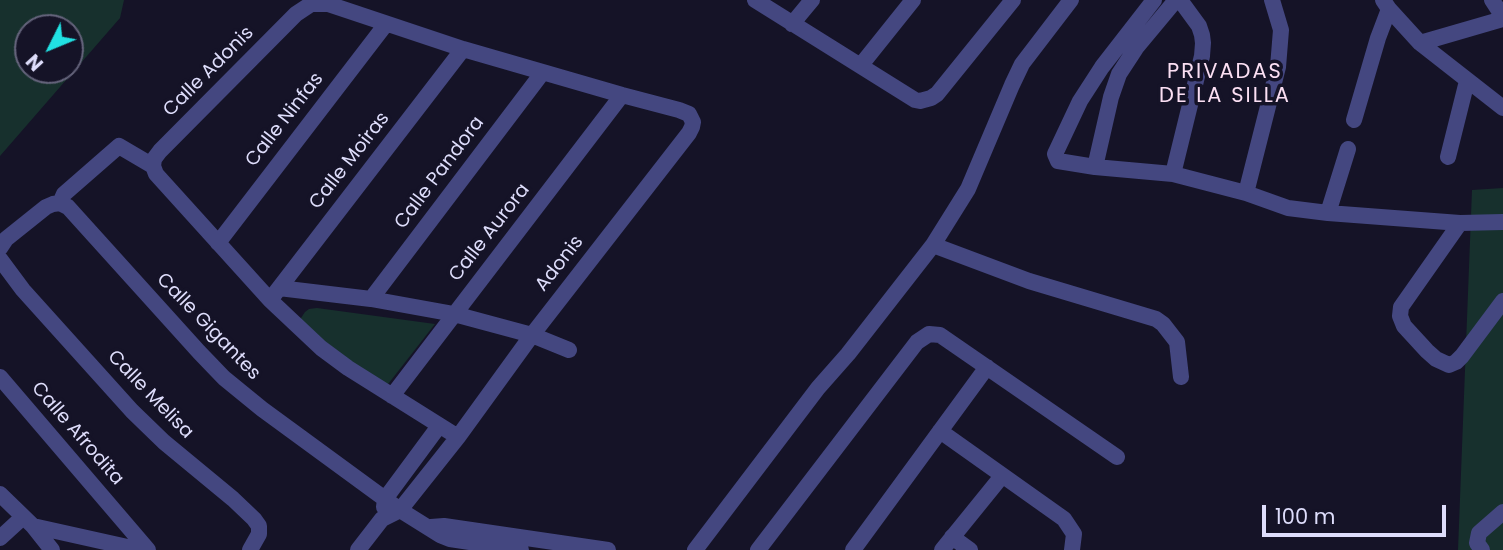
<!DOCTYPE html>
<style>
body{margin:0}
#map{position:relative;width:1503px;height:550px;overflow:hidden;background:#151327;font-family:Poppins,sans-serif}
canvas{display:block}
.north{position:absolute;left:14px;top:14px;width:70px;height:70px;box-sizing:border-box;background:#151327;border:2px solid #65647c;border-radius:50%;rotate:227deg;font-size:19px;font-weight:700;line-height:28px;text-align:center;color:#deddfb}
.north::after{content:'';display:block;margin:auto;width:24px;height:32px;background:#21e1e3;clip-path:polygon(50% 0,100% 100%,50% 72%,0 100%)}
.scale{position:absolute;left:1262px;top:505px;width:184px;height:32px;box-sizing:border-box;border:4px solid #deddfb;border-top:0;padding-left:9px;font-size:21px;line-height:24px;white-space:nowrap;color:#deddfb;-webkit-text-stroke:5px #151327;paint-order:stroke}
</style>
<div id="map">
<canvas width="1503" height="550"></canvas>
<div class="north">N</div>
<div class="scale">100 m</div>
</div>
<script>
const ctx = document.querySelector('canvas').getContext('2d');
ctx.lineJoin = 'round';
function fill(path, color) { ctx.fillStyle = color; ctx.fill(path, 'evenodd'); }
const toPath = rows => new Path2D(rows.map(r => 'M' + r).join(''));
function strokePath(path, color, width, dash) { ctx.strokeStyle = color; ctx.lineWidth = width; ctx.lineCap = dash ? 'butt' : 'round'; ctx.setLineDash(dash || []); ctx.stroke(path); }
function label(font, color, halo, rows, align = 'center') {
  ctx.font = font + ' Poppins,sans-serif'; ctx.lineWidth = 7; ctx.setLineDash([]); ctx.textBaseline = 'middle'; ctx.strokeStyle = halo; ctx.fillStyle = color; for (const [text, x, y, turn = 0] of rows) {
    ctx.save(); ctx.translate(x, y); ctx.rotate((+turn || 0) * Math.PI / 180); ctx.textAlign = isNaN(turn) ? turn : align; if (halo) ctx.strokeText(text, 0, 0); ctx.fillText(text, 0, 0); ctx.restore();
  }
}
const green = toPath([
 [0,0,124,0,120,18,0,156],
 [28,28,70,28,70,70,28,70],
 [1503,188,1503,550,1458,550,1472,190],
 [317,308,435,324,385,388,301,323,301,318,305,312,309,309]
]);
const minor = toPath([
 [755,0,915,100,920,101,931,98,937,94,1013,0],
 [1154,0,1102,67,1080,101,1055,154,1058,161,1095,167,1173,174,1246,193,1288,208,1328,213,1460,223,1503,222],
 [1383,0,1389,9,1420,43,1503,108],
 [1492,0,1503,17],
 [792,24,812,0],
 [1420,43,1503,19],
 [861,65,913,0],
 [1354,120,1378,38,1389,9],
 [1448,157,1467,81],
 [1095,167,1111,97,1119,74,1136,48,1176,0],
 [1173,174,1202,56,1203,43,1202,35,1199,26,1180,0],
 [1246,193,1278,67,1281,30,1272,0],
 [60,203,64,194,119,146,153,166],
 [1328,213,1348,149],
 [1460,223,1401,307,1400,316,1404,326,1427,351,1436,359,1449,365,1456,362,1462,356,1503,301],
 [218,243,386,24],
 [933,245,1029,281,1156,319,1163,324,1177,342,1181,377],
 [0,248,6,239,46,207,53,204,60,203,68,207,199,352,224,378,262,409,400,510,440,535,450,539,521,550],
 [0,259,23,290,132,411,164,442,233,499,254,519,259,526,259,534,250,550],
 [279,288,371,299,454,314,532,335,569,350],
 [371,299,543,72],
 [270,300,463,49],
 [0,377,148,550],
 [392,396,622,95],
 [940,431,1064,519,1074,534,1072,550],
 [0,494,33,526,52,550],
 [384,507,385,499,439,426],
 [33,526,141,550],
 [431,527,444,526,608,550],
 [952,537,970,550],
 [0,538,23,517],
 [358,550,382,519,400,510,458,437,532,335,689,133,692,127,693,122,689,114,679,110,622,95,463,49,328,4,311,4,296,14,160,151,154,159,153,166,156,174,270,300,321,348,348,368,458,437],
 [695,550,818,388,848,354,933,245,968,189,1012,85,1022,64,1071,0],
 [758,550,917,342,929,334,940,335,1117,457],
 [853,550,987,367],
 [942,550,1002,476],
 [1482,550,1477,543,1479,533,1503,512]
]);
const streetNames = [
 ["Calle Adonis",209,72,-45],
 ["Calle Ninfas",285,120,-52],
 ["Calle Moiras",350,161,-52],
 ["Calle Pandora",440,173,-53],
 ["Calle Aurora",490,233,-52],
 ["Adonis",560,264,-52],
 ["Calle Gigantes",208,327,46],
 ["Calle Melisa",150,395,46],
 ["Calle Afrodita",77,434,49]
];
const neighbourhoodNames = [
 ["PRIVADAS",1225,73],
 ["DE LA SILLA",1225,97]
];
fill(green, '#17302d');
strokePath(minor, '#444780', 16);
label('19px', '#deddfb', '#151327', streetNames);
ctx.letterSpacing = '2px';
label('21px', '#fbdff3', '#151327', neighbourhoodNames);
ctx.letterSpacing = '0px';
</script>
